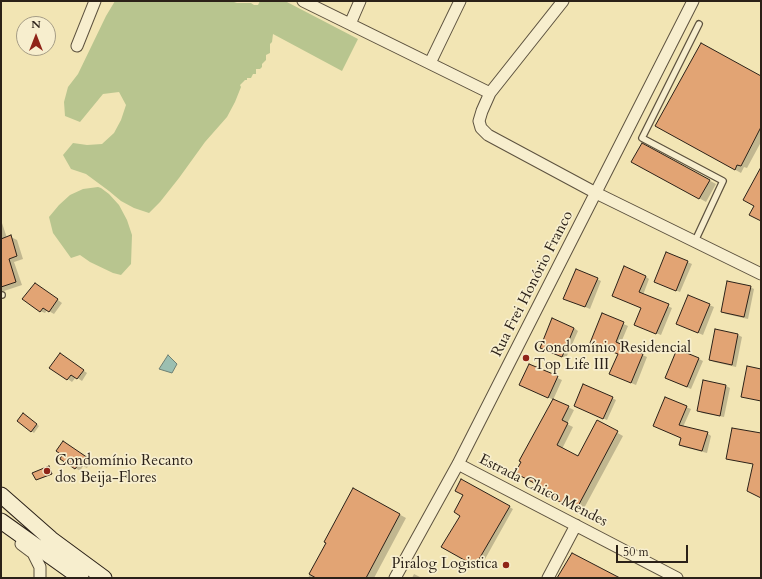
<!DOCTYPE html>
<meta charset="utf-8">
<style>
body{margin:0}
#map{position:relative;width:762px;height:579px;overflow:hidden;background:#f2e5b4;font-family:Cardo,serif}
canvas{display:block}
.frame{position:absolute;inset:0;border:2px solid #2b2118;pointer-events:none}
.north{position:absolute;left:16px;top:16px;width:40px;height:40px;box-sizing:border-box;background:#f7eece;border:1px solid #a59c85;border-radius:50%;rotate:0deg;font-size:11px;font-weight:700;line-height:16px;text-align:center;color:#2b2118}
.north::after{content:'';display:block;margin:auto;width:14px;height:18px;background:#8f2418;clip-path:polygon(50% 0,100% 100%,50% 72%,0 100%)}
.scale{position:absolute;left:616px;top:545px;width:72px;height:18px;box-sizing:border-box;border:2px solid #2b2118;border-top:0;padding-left:5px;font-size:12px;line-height:14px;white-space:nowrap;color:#2b2118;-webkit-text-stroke:3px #f7eece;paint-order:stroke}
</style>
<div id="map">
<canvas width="762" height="579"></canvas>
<div class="frame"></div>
<div class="north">N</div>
<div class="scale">50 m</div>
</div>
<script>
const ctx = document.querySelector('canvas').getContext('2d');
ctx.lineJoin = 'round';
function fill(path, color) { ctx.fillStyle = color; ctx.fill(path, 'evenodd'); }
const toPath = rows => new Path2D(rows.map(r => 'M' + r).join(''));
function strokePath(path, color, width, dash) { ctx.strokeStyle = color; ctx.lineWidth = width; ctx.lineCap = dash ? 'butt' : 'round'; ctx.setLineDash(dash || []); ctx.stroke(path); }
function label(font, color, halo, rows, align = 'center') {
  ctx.font = font + ' Cardo,serif'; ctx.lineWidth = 3.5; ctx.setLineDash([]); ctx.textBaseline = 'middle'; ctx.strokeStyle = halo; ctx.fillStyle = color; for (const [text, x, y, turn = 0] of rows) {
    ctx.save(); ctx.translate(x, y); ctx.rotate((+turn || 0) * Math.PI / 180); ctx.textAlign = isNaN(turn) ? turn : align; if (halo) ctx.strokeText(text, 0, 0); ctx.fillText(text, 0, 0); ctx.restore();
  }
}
const green = toPath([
 [115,1,231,1,237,3,251,3,254,5,258,5,260,1,285,1,358,39,342,71,273,34,272,42,270,44,270,53,266,55,266,60,262,64,262,67,260,69,256,69,256,74,253,74,251,78,247,78,247,80,245,80,240,85,241,87,235,102,227,117,205,142,179,178,160,202,149,213,134,208,121,201,109,191,86,174,71,169,63,155,73,143,87,145,102,144,114,133,121,120,126,105,119,92,103,94,80,122,65,116,64,102,68,87,78,74,106,16],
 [98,187,101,188,109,194,119,205,127,220,132,235,131,264,121,275,113,273,90,262,80,255,71,258,53,233,49,217,59,205,70,195,83,189]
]);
const water = toPath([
 [168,355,177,364,172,373,159,369,168,355]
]);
const shadow = toPath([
 [761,77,761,142,747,168,744,167,741,173,656,126],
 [642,144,716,184,706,202,633,161],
 [1,220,7,238,11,237,17,240,23,259,14,262,22,285,1,292],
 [667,253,692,264,680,292,659,284],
 [645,276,649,279,643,295,672,308,661,335,640,327,642,308,617,298],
 [597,279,601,281,590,309,569,300],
 [39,286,62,303,54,314,47,310,45,313,40,311],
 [750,287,754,289,748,319,726,314,722,312],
 [689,296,714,307,703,335,682,326],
 [603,315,628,326,620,345,647,357,636,385,615,376,619,354],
 [574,328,578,331,566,358,545,350],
 [738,335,742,337,736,367,714,362,710,360],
 [64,357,87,373,82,381,76,377,72,382,51,367],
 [699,359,703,361,691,389,670,380],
 [529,365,562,380,553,400,574,410,567,424,573,427,562,449,578,458,598,422,623,436,582,512,555,499,552,491,554,400,524,387],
 [726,386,730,388,724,417,702,413,698,410],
 [612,398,616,400,607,420,579,408],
 [686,407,691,409,683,427,707,433,711,436,707,453,684,447,680,445,682,438,654,426],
 [26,416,39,426,34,433,19,421],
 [67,445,91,461,87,468,83,466,80,471,61,458],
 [49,468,52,474,37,480],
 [462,480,513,509,480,568,443,547,461,515,465,495],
 [353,489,406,518,374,578,308,578,327,543],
 [414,574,422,578,412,578]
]);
const building = toPath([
 [701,43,761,76,761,127,741,166,737,165,735,170,655,126,701,43],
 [642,143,710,180,699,199,631,162,642,143],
 [761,167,761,221,749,215,754,206,743,200,761,167],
 [11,235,17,256,9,259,16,282,1,287,1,239,11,235],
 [666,252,688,261,676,291,654,282,666,252],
 [624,266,646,276,639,292,669,304,656,334,634,325,641,308,612,296,624,266],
 [576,269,598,278,585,307,563,299,576,269],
 [727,281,751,286,744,317,721,312,727,281],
 [35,283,58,299,49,312,43,308,40,312,22,299,35,283],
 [688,295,710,304,698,333,676,324,688,295],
 [602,313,624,322,616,342,643,354,631,383,609,374,618,354,590,343,602,313],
 [552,318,574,328,562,357,540,348,552,318],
 [715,329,738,334,732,365,709,360,715,329],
 [677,349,699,358,687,387,665,378,677,349],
 [60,353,84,370,77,379,71,375,67,380,49,368,60,353],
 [529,364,558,376,548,398,519,385,529,364],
 [747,366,761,369,761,401,741,397,747,366],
 [703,380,726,385,720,416,697,411,703,380],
 [583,384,613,397,603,419,574,406,583,384],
 [665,397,687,406,679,425,708,432,702,451,679,445,681,438,653,426,665,397],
 [553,399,569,406,562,420,568,423,557,445,578,456,597,420,618,431,576,510,548,496,551,492,515,473,521,462,519,461,553,399],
 [23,413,37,424,31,432,17,421,23,413],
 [732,428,761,433,761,498,747,491,753,464,726,459,732,428],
 [63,441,88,458,82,467,79,464,75,469,60,459,62,455,56,451,63,441],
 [49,466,52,474,36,480,32,473,49,466],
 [461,479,510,506,475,566,441,547,460,516,454,512,463,495,455,491,461,479],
 [353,488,400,514,366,578,316,578,309,574,326,543,324,542,353,488],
 [572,553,620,578,557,578,572,553]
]);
const service = toPath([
 [695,241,723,181,642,138,699,24],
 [1,295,2,295]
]);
const minor = toPath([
 [303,1,490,93],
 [563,1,490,93,482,111,479,121,481,128,488,135,596,193,761,274],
 [350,24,360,1],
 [77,46,95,1],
 [430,63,460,1],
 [458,464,677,578],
 [21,544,33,553,40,567,40,578],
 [395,578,458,464,693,1],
 [548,578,576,525]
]);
const secondary = toPath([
 [1,495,51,539,104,578],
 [1,521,81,578]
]);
const markers = [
 [526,358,4,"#8f2418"],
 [47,471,4,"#8f2418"],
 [506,565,4,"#8f2418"]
];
const streetNames = [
 ["Rua Frei Honório Franco",533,284,-63],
 ["Estrada Chico Mendes",543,491,27]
];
const poiNames = [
 ["Condomínio Residencial",534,349],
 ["Top Life III",534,366],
 ["Condomínio Recanto",55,462],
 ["dos Beija-Flores",55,479],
 ["Piralog Logistica",498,565,"right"]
];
fill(green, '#b8c58f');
fill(water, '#9bbfb1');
strokePath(water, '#6e8074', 1);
fill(shadow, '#0003');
fill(building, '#e2a474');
strokePath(building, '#2b2118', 1);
strokePath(service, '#5d523f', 8);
strokePath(minor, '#5d523f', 13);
strokePath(secondary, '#2b2118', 17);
strokePath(service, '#f7eece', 5.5);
strokePath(minor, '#f7eece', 11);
strokePath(secondary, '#f7eece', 15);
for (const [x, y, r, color] of markers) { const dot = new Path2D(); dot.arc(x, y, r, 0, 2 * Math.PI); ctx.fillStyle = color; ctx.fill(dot); strokePath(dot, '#f7eece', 1.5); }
label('15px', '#2b2118', '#f7eece', streetNames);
label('15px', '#2b2118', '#f7eece', poiNames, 'left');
</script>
